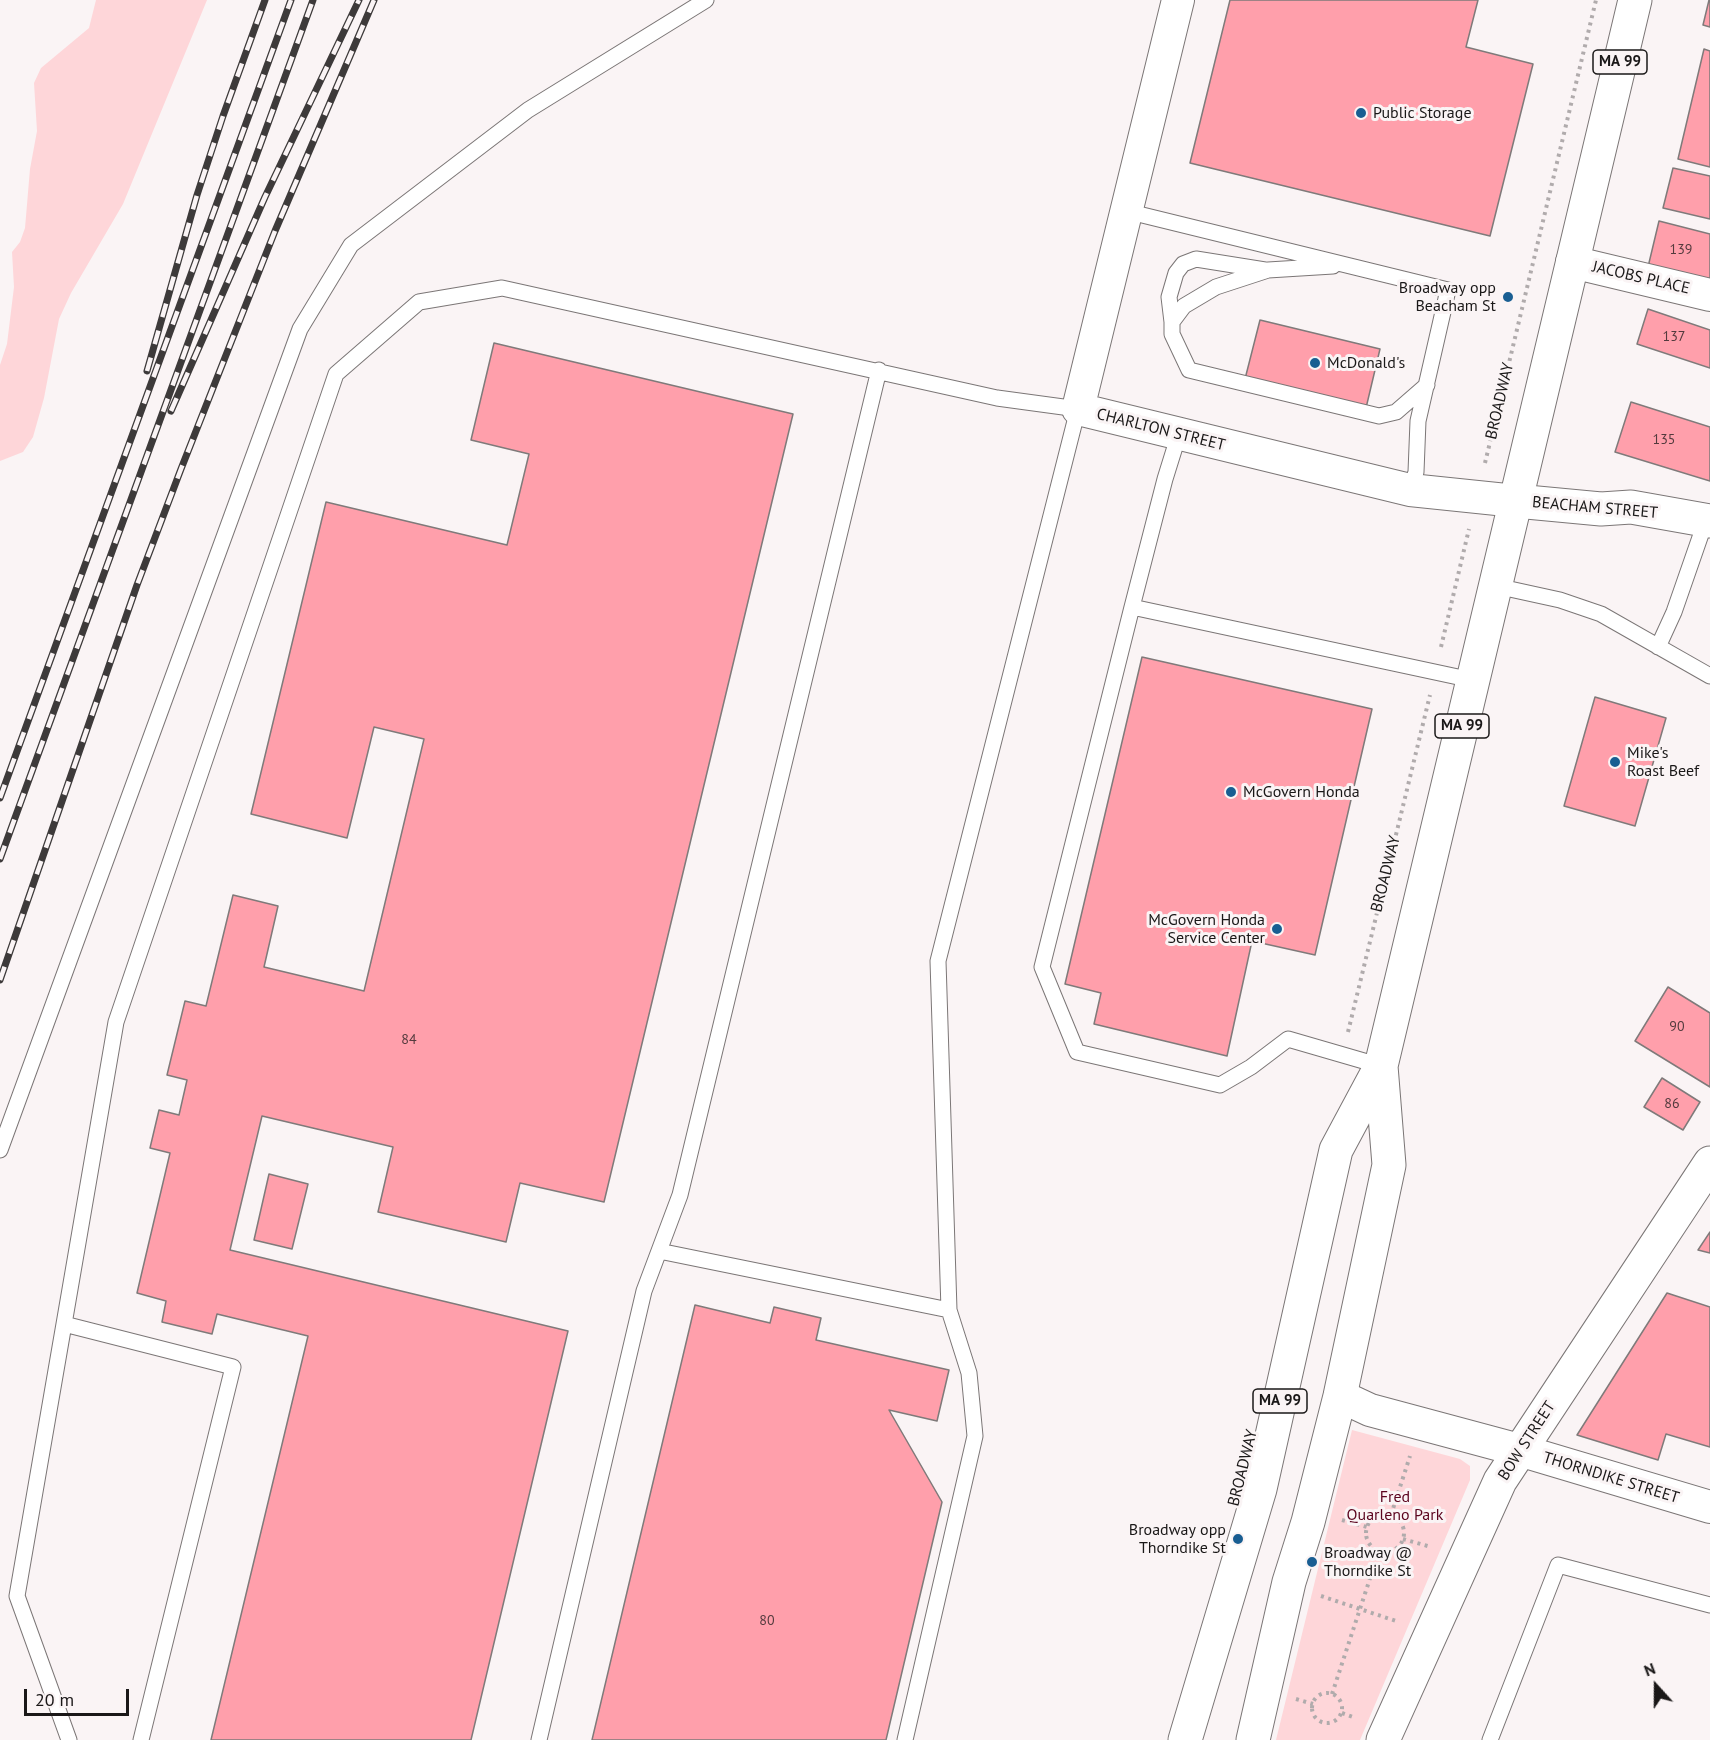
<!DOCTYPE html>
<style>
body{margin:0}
#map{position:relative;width:1710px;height:1740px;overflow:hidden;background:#faf4f5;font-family:"PT Sans",sans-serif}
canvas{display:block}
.north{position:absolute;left:1626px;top:1656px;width:60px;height:60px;-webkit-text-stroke:4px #faf4f5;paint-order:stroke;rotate:339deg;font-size:16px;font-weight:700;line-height:24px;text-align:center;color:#1a1818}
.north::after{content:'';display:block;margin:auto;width:21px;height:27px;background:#1a1818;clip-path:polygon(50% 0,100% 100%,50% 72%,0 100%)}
.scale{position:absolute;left:24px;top:1689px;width:105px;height:27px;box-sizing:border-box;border:3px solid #1a1818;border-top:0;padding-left:8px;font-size:18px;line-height:21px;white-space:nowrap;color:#1a1818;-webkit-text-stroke:4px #faf4f5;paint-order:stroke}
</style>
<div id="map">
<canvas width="1710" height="1740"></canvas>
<div class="north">N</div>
<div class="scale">20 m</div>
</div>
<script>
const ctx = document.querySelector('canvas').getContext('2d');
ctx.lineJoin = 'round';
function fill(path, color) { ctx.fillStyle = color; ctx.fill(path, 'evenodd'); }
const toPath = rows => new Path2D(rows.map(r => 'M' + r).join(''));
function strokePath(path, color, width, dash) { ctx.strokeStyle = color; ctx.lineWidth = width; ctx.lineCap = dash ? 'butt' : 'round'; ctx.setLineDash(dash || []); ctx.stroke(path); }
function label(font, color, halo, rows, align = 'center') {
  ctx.font = font + ' "PT Sans",sans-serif'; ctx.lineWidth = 6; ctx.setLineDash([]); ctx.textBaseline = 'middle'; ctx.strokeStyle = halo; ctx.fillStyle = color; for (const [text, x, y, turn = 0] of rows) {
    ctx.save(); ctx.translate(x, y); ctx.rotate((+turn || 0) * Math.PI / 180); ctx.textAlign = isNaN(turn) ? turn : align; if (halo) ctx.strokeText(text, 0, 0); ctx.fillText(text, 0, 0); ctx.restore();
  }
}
const green = toPath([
 [96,0,207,0,123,204,71,293,59,319,44,398,33,437,23,452,0,461,0,365,7,344,14,287,12,252,20,242,25,228,30,169,37,131,34,83,41,68,89,28],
 [1352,1430,1460,1459,1470,1466,1470,1480,1360,1740,1276,1740]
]);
const building = toPath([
 [1230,0,1478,0,1466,47,1533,64,1490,236,1190,163,1230,0],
 [1709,0,1710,0,1710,27,1703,25,1709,0],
 [1704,49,1710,51,1710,167,1678,159,1704,49],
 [1673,168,1710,176,1710,219,1663,208,1673,168],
 [1659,221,1710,234,1710,282,1648,267,1659,221],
 [1648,309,1710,330,1710,368,1637,344,1648,309],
 [1260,320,1380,349,1366,408,1245,379,1260,320],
 [494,343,793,414,604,1202,520,1183,506,1242,378,1212,393,1147,262,1116,230,1250,568,1331,471,1740,211,1740,308,1336,217,1314,212,1334,162,1322,166,1301,137,1293,170,1153,150,1148,159,1110,179,1115,187,1080,167,1075,185,1001,206,1006,233,895,278,906,264,967,364,991,424,739,374,727,347,838,251,814,326,502,507,545,529,454,471,440,494,343],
 [1631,402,1710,427,1710,481,1615,452,1631,402],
 [1142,657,1372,709,1315,955,1252,941,1227,1056,1094,1024,1101,993,1065,984,1142,657],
 [1595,697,1666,718,1635,826,1564,806,1595,697],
 [1668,987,1710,1013,1710,1087,1635,1041,1668,987],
 [1662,1078,1700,1102,1683,1130,1644,1107,1662,1078],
 [269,1174,308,1184,292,1249,254,1240,269,1174],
 [1710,1232,1710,1253,1698,1250,1710,1232],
 [1667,1293,1710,1307,1710,1447,1666,1434,1658,1460,1577,1435,1667,1293],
 [695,1305,770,1323,774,1307,821,1318,816,1340,949,1370,937,1421,889,1410,942,1502,886,1740,592,1740,695,1305]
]);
const path = toPath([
 [1485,463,1596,0],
 [1441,647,1469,529],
 [1348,1032,1430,695],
 '1366 1533a19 19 0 1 1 38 0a19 19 0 1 1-38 0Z',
 [1391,1515,1410,1456],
 [1342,1520,1367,1527],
 [1403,1539,1431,1547],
 [1321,1596,1399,1622],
 '1312 1708a15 15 0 1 1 30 0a15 15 0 1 1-30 0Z',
 [1332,1694,1379,1551],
 [1296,1699,1313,1704],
 [1342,1713,1356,1718]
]);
const lane = toPath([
 [1126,211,1448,290,1418,421,1416,472,1410,490],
 [1333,266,1268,270,1216,287,1184,306,1172,322,1172,334,1189,370,1379,416,1396,412,1427,385],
 [1172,322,1169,297,1176,273,1183,264,1196,259,1265,270],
 [1496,586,1560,600,1601,614,1710,676],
 [1132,607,1165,479,1179,434],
 [1658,647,1674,612,1706,520],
 [1381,1066,1288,1039,1251,1067,1220,1085,1077,1052,1042,967,1132,607,1472,680],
 [0,1150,300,329,351,245,528,110,706,0],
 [64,1324,116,1022,336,374,419,302,502,288,997,398,1078,409,938,961,949,1310,659,1251],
 [69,1740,17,1596,64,1324,233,1367,141,1740],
 [539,1740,644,1291,680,1195,879,370],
 [905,1740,975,1436,969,1373,949,1310],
 [1490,1740,1558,1565,1710,1605]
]);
const street = toPath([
 [1178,0,1078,409,1410,490,1516,501],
 [1572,262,1710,295],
 [1340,1396,1370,1410,1519,1450,1710,1507]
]);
const secondary = toPath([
 [1516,501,1601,509,1631,507,1710,521],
 [1383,1740,1500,1481,1710,1163]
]);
const primary = toPath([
 [1185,1740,1260,1489,1336,1150,1381,1066,1635,0],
 [1253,1740,1289,1582,1308,1522,1340,1396,1389,1165,1381,1066]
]);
const rail = toPath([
 [147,371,197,195,223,116,265,0],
 [171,411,265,197,359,0],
 [0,798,291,0],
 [0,859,313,0],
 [0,980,137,585,181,469,275,231,374,0]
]);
const markers = [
 [1361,113,6,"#195e92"],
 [1508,297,6,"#195e92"],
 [1315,363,6,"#195e92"],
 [1615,762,6,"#195e92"],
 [1231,792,6,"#195e92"],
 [1277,929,6,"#195e92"],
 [1238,1539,6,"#195e92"],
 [1312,1562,6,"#195e92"]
];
const numberNames = [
 ["139",1681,250],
 ["137",1674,337],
 ["135",1664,440],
 ["90",1677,1027],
 ["84",409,1040],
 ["86",1672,1104],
 ["80",767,1621]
];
const shields = [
 [1620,62,54],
 [1462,726,54],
 [1280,1401,54]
];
const shieldNames = [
 ["MA 99",1620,62],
 ["MA 99",1462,726],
 ["MA 99",1280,1401]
];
const poiNames = [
 ["Public Storage",1373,113],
 ["Broadway opp",1496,288,"right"],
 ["Beacham St",1496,306,"right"],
 ["McDonald's",1327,363],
 ["Mike's",1627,753],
 ["Roast Beef",1627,771],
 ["McGovern Honda",1243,792],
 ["McGovern Honda",1265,920,"right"],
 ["Service Center",1265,938,"right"],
 ["Broadway opp",1226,1530,"right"],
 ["Thorndike St",1226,1548,"right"],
 ["Broadway @",1324,1553],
 ["Thorndike St",1324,1571]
];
const streetNames = [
 ["JACOBS PLACE",1641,278,13],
 ["BROADWAY",1500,401,-77],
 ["CHARLTON STREET",1161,430,14],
 ["BEACHAM STREET",1595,508,5],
 ["BROADWAY",1386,874,-76],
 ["BOW STREET",1527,1441,-57],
 ["BROADWAY",1243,1468,-76],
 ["THORNDIKE STREET",1611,1478,17]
];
const parkNames = [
 ["Fred",1395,1497],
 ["Quarleno Park",1395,1515]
];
fill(green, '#fed6d9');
fill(building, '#ff9fab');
strokePath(building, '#7f7a7a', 1.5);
strokePath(lane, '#7b7676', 17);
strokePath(street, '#7b7676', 34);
strokePath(secondary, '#7b7676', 35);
strokePath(primary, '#7b7676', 35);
strokePath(path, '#b0abac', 4, [3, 4.5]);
strokePath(lane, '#fff', 15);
strokePath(street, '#fff', 32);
strokePath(secondary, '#fff', 33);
strokePath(primary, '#fff', 33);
strokePath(rail, '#3d3a3a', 7);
strokePath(rail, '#faf4f5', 4.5, [14]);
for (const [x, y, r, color] of markers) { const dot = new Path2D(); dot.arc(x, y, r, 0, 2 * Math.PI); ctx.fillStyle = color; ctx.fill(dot); strokePath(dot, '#faf4f5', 2); }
label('14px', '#533a3d', null, numberNames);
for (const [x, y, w] of shields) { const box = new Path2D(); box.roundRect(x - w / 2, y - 12, w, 24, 4.5); ctx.fillStyle = '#faf4f5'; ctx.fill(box); strokePath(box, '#1a1818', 1.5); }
label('bold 15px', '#1a1818', null, shieldNames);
label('16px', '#1a1818', '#faf4f5', poiNames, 'left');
label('16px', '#1a1818', '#faf4f5', streetNames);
label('16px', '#5b051f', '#faf4f5', parkNames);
</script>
